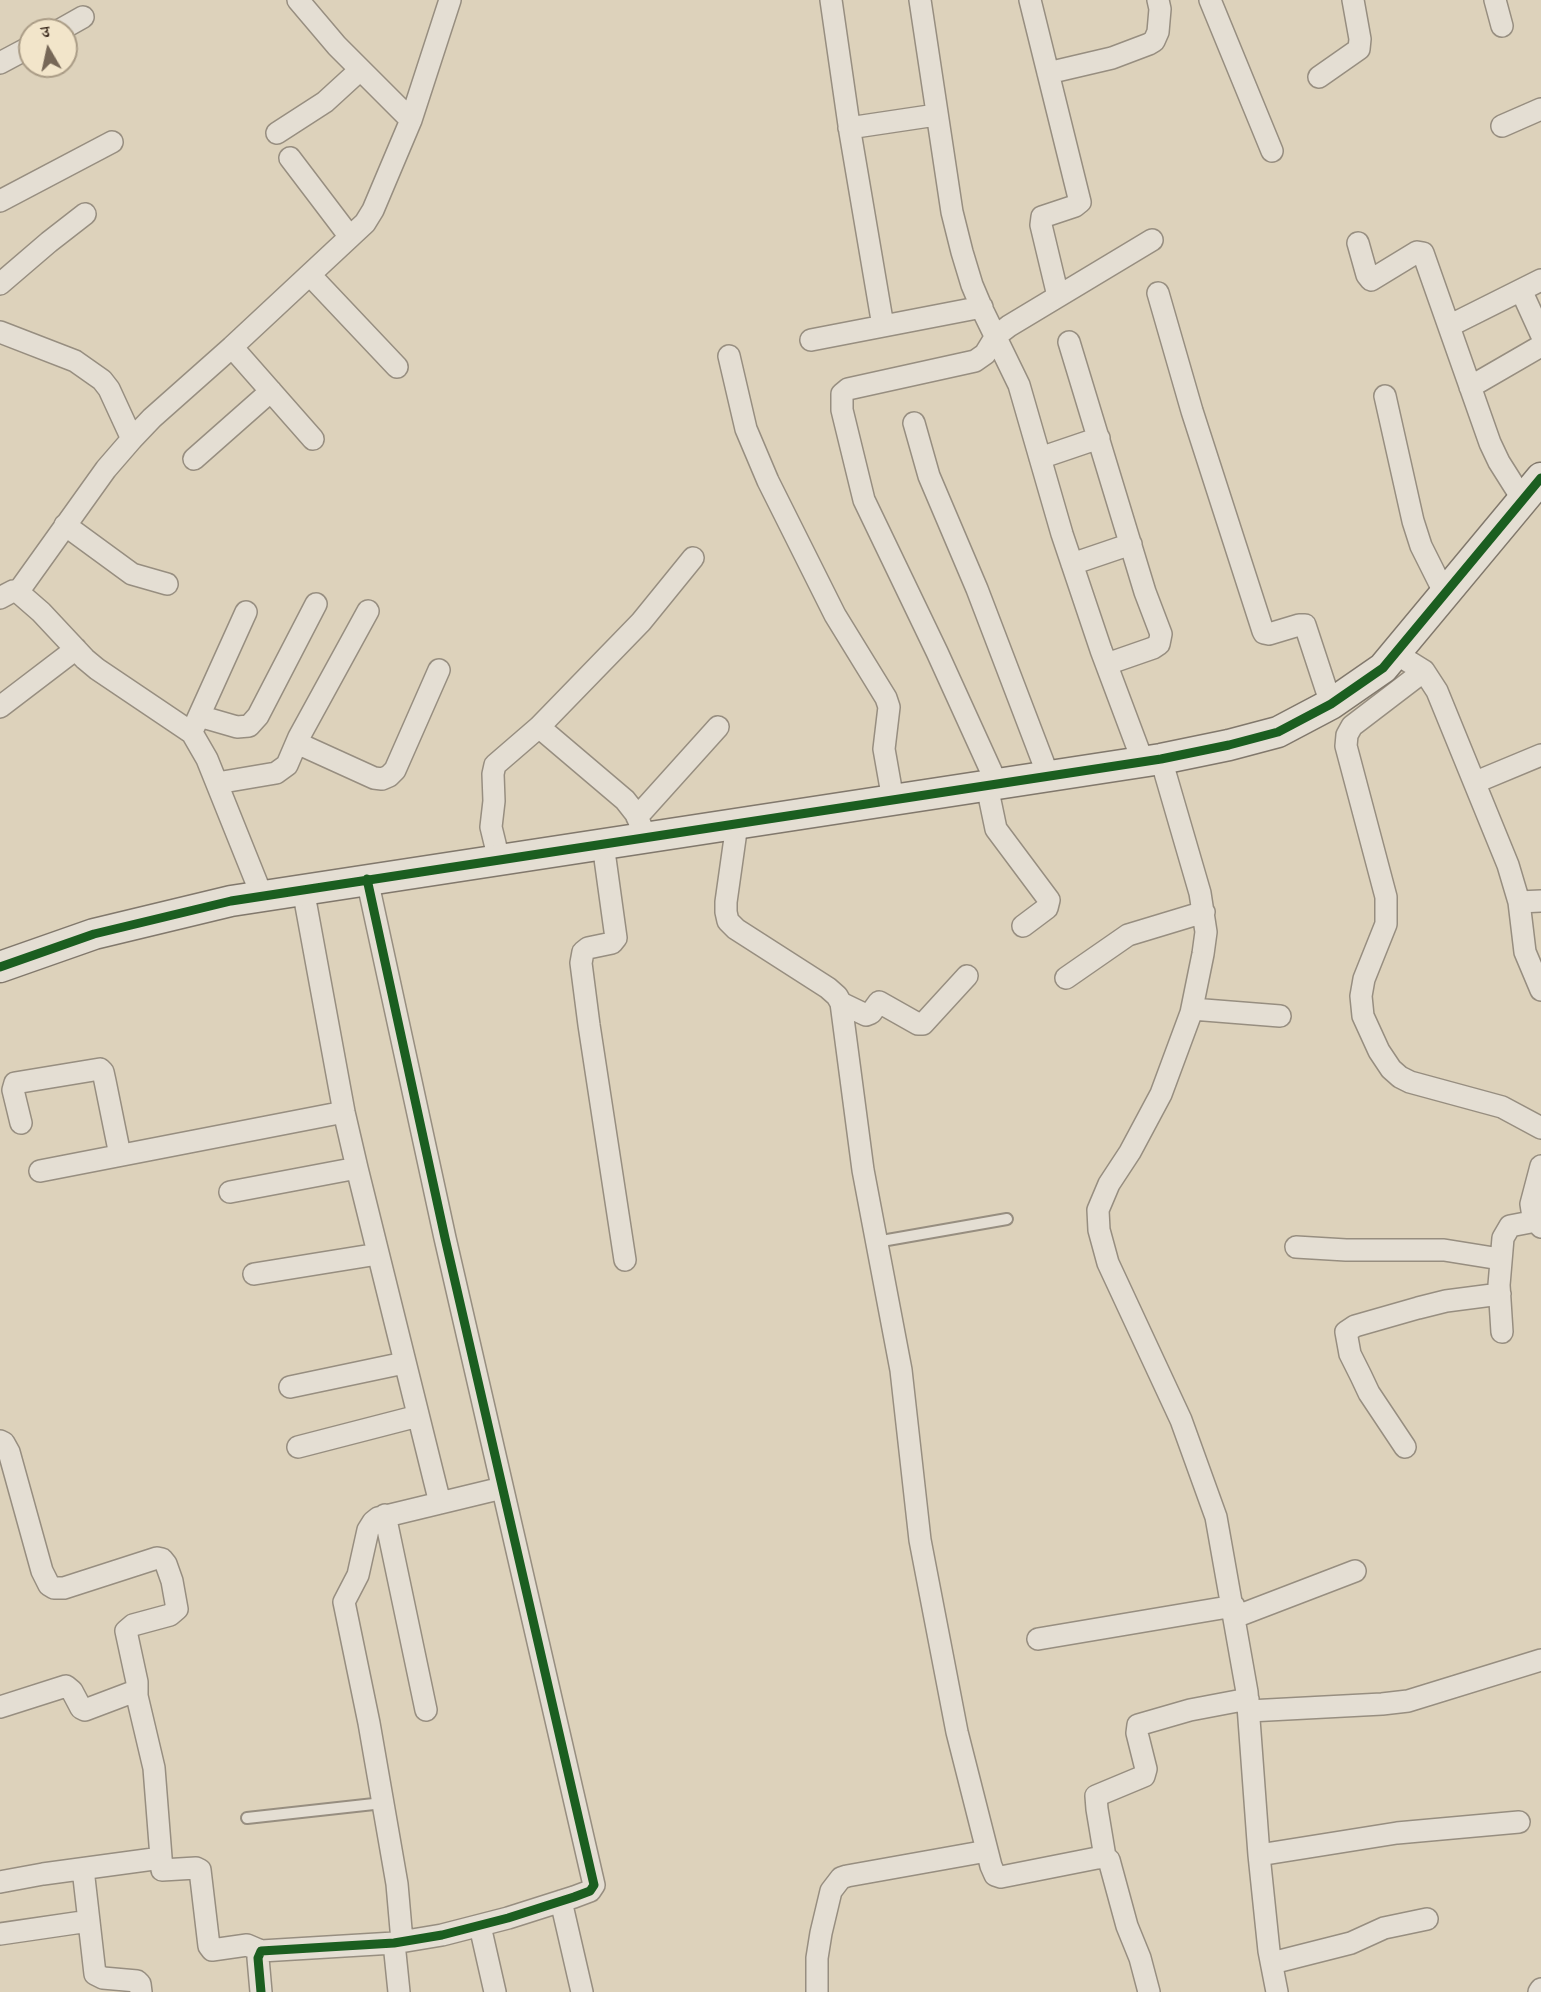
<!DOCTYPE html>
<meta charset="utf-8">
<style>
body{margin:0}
#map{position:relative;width:1541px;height:1992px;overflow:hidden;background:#ddd2bb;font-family:"IM FELL French Canon","Noto Serif Devanagari",serif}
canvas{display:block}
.north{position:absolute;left:18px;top:18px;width:60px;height:60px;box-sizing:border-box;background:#f2e5ca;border:2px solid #aa9c86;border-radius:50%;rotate:351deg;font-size:16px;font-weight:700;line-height:24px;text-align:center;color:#3f2e21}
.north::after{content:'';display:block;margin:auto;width:21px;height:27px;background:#766757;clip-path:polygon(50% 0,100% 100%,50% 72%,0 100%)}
</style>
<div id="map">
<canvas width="1541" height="1992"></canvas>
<div class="north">उ</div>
</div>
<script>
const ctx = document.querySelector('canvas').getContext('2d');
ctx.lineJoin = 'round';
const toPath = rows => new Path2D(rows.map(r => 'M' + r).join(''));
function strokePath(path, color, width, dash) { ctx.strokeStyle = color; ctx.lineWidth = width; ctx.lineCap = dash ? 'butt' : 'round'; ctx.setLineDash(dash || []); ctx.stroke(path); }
const lane = toPath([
 [876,1242,1007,1219],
 [247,1818,383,1803]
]);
const street = toPath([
 [298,0,337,46,411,120],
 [831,0,850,132,883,326],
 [920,0,952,212,962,252,972,285,983,311,1019,385,1062,534,1101,650,1143,762],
 [1030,0,1080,202,1075,206,1042,217,1041,225,1058,296],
 [1210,0,1272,151],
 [1495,0,1502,26],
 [60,30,83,17],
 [0,63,30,47],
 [1048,73,1112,58,1149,44,1154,41,1158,32,1160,9,1158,0],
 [1319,77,1359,49,1360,39,1353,0],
 [1502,126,1541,109],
 [849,128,936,115],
 [277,133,325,102,360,70],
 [290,158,350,237],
 [0,201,112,142],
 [1358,243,1367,275,1371,280,1417,252,1423,253,1490,443,1499,462,1523,500],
 [310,275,397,367],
 [0,284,49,242,85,214],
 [1521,290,1541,334],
 [1158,293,1192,411,1263,631,1264,633,1269,634,1299,625,1305,625,1331,704],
 [1449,326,1541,280],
 [0,332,75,361,102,380,109,389,132,439],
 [811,340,982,307],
 [1069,342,1145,592,1161,634,1159,644,1153,648,1107,664],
 [232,347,313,439],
 [729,356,746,429,768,481,835,615,886,698,889,707,884,749,893,800],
 [1470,387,1541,346],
 [1385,396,1413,521,1421,546,1445,594],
 [914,423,929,476,977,589,1048,775],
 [1040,458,1099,438],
 [194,459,271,391],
 [65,525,132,574,167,584],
 [1072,564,1131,544],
 [18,592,106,469,132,439,152,418,232,347,365,223,373,210,411,120,450,0],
 [0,598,13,591,18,592,41,612,85,659,97,669,192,733,207,759,262,896],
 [1395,653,1424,671,1437,691,1508,865,1519,902,1525,952,1541,990],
 [1424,671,1352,726,1347,735,1346,746,1386,897,1386,924,1364,979,1361,996,1363,1016,1379,1051,1391,1069,1400,1077,1410,1082,1502,1107,1541,1128],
 [0,707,76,649],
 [199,716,237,727,249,726,258,716,316,604],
 [194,727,246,612],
 [539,727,625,800,636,814,646,838],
 [297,743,374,778,382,779,389,776,395,770,439,670],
 [1161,759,1200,893,1206,932,1203,954,1191,1013,1161,1094,1130,1152,1109,1184,1098,1210,1099,1230,1108,1263,1181,1420,1216,1517,1247,1692,1259,1855,1269,1951,1277,1992],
 [1476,782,1541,755],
 [217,783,276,773,287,765,299,737,368,611],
 [997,784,937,652,864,500,842,410,842,394,848,389,975,361,985,354,996,336,1009,326,1152,240],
 [987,786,996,829,1049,900,1047,908,1023,926],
 [637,817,718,727],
 [737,824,726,902,726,912,728,921,736,929,828,988,837,996,841,1003,863,1170,901,1370,920,1540,957,1732,991,1866,995,1875,1001,1877,1097,1858,1105,1857,1109,1860,1127,1926,1140,1958,1149,1992],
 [603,844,616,938,612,943,588,948,583,952,581,963,589,1025,625,1260],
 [499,860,491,827,494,801,493,774,495,765,539,727,641,622,693,558],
 [303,889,344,1112,357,1168,440,1503],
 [1519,902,1541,901],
 [1066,978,1128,935,1204,912],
 [841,1003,866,1015,871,1013,879,1002,918,1024,923,1024,967,976],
 [1192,1009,1280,1016],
 [21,1123,13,1090,15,1083,100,1069,103,1072,105,1081,120,1155],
 [1541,1166,1531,1204,1533,1217,1541,1227],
 [40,1171,344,1112],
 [230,1192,357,1168],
 [1296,1247,1346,1250,1444,1250,1500,1259],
 [254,1274,378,1254],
 [1502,1332,1499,1285,1503,1238,1510,1226,1536,1221],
 [290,1387,404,1363],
 [0,1441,4,1443,9,1452,42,1571,49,1585,54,1588,64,1588,157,1558,162,1559,166,1564,172,1581,177,1609,170,1615,133,1625,126,1631,137,1682,137,1696],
 [298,1447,418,1416],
 [1405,1447,1369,1393,1361,1376,1350,1354,1346,1332,1355,1326,1418,1308,1446,1301,1500,1294],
 [385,1515,426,1710],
 [1235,1617,1355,1571],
 [1038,1639,1234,1606],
 [0,1707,66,1686,72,1691,81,1708,85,1710,130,1693,137,1696,154,1768,162,1870,196,1868,200,1870,209,1946,212,1950,247,1945,261,1951],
 [1249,1711,1382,1704,1408,1701,1541,1660],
 [1259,1855,1397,1833,1519,1822],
 [1105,1857,1097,1809,1096,1796,1144,1776,1146,1769,1137,1733,1138,1725,1190,1710,1248,1699],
 [83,1869,95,1974,103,1978,137,1981,140,1984,141,1992],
 [0,1882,43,1874,161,1858],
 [561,1901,582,1992],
 [480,1926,495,1992],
 [0,1934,89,1921],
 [402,1941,397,1884,369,1723,344,1602,358,1575,368,1530,373,1522,378,1518,502,1488],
 [394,1943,399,1992],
 [1272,1963,1351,1943,1384,1928,1427,1919],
 [261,1992,258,1958,261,1951,394,1943,442,1935,508,1918,574,1897,590,1891,594,1885,445,1238,367,879],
 [817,1992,817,1958,821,1933,831,1891,841,1878,847,1876,987,1851],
 [1539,1992,1541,1989]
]);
const secondary = toPath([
 [0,967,94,934,231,901,1161,759,1229,745,1278,732,1331,704,1383,668,1541,478]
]);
const cycleway = toPath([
 [0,967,94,934,231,901,1161,759,1229,745,1278,732,1331,704,1383,668,1541,478],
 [261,1992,258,1958,261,1951,394,1943,442,1935,508,1918,574,1897,590,1891,594,1885,445,1238,367,879]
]);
strokePath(lane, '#978e80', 14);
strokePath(street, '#978e80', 24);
strokePath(secondary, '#81786c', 33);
strokePath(lane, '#e4ded3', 10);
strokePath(street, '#e4ded3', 21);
strokePath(secondary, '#e4ded3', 30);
strokePath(cycleway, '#1b5e20', 9);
</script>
